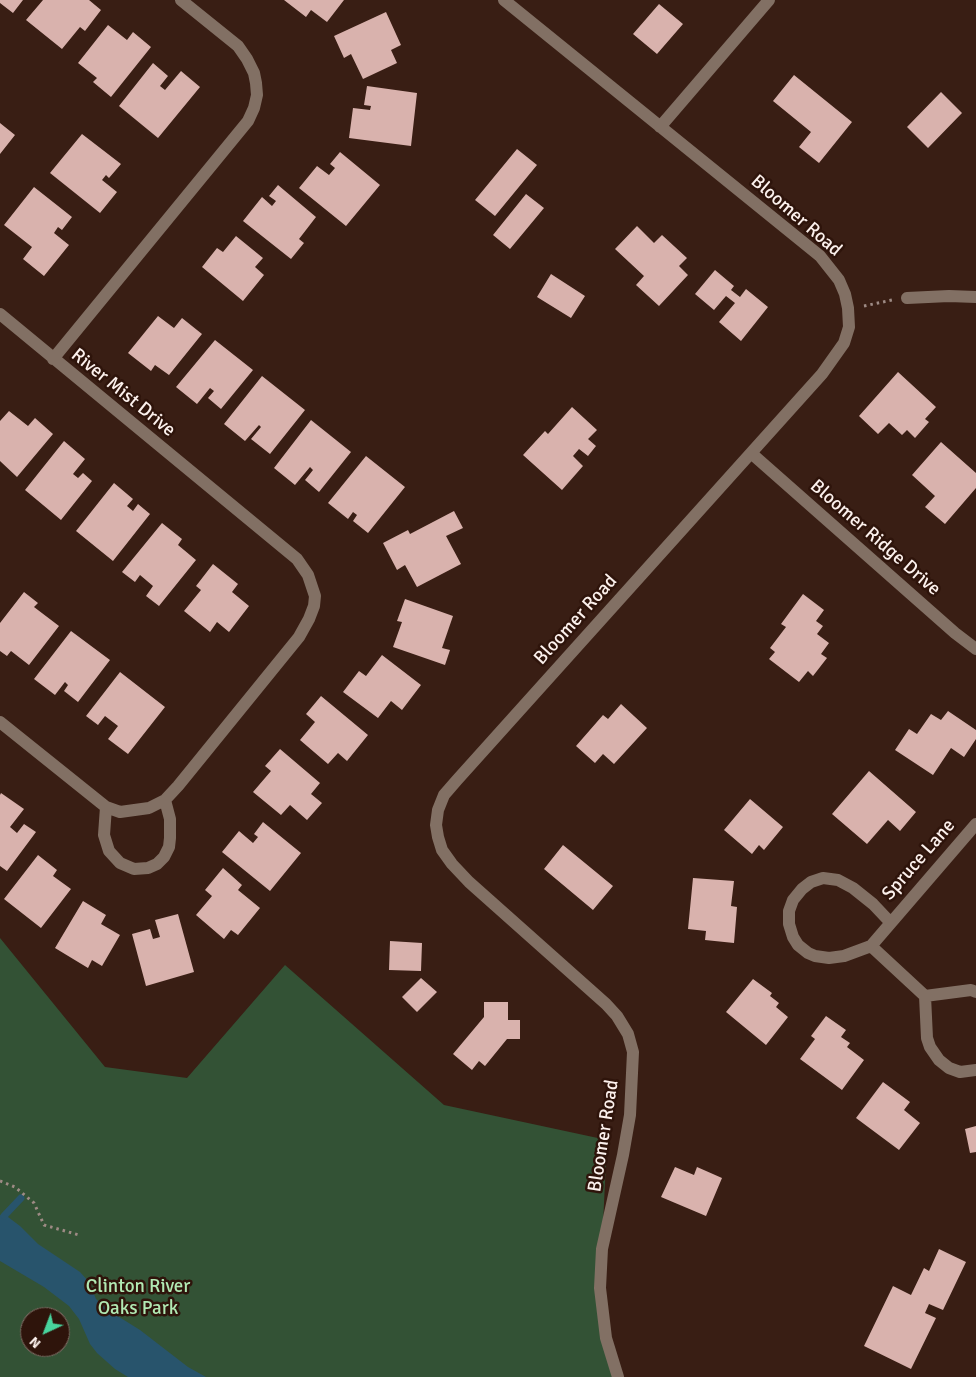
<!DOCTYPE html>
<style>
body{margin:0}
#map{position:relative;width:976px;height:1377px;overflow:hidden;background:#391e14;font-family:Signika,sans-serif}
canvas{display:block}
.north{position:absolute;left:20px;top:1307px;width:50px;height:50px;box-sizing:border-box;background:#2e140b;border:1px solid #806c65;border-radius:50%;rotate:223deg;font-size:14px;font-weight:700;line-height:20px;text-align:center;color:#fcf1ed}
.north::after{content:'';display:block;margin:auto;width:18px;height:22px;background:#48d49d;clip-path:polygon(50% 0,100% 100%,50% 72%,0 100%)}
</style>
<div id="map">
<canvas width="976" height="1377"></canvas>
<div class="north">N</div>
</div>
<script>
const ctx = document.querySelector('canvas').getContext('2d');
ctx.lineJoin = 'round';
function fill(path, color) { ctx.fillStyle = color; ctx.fill(path, 'evenodd'); }
const toPath = rows => new Path2D(rows.map(r => 'M' + r).join(''));
function strokePath(path, color, width, dash) { ctx.strokeStyle = color; ctx.lineWidth = width; ctx.lineCap = dash ? 'butt' : 'round'; ctx.setLineDash(dash || []); ctx.stroke(path); }
function label(font, color, halo, rows, align = 'center') {
  ctx.font = font + ' Signika,sans-serif'; ctx.lineWidth = 5; ctx.setLineDash([]); ctx.textBaseline = 'middle'; ctx.strokeStyle = halo; ctx.fillStyle = color; for (const [text, x, y, turn = 0] of rows) {
    ctx.save(); ctx.translate(x, y); ctx.rotate((+turn || 0) * Math.PI / 180); ctx.textAlign = isNaN(turn) ? turn : align; if (halo) ctx.strokeText(text, 0, 0); ctx.fillText(text, 0, 0); ctx.restore();
  }
}
const green = toPath([
 [0,938,105,1067,187,1078,285,965,444,1105,607,1140,600,1288,618,1377,0,1377],
 [30,1317,60,1317,60,1347,30,1347]
]);
const water = toPath([
 [0,1215,8,1217,20,1226,38,1244,80,1272,89,1282,96,1299,108,1310,140,1330,188,1367,206,1377,128,1377,115,1369,97,1353,90,1344,79,1319,69,1306,44,1287,0,1261]
]);
const stream = toPath([
 [4,1216,21,1198]
]);
const building = toPath([
 [0,0,23,0,13,13,0,3],
 [43,0,89,0,101,10,85,31,80,27,62,49,26,20],
 [284,0,344,0,327,22,311,10,306,17],
 [659,4,683,24,657,54,633,34],
 [386,12,401,45,391,50,397,63,363,79,351,54,344,58,334,36],
 [108,25,127,40,133,32,151,47,111,97,93,82,97,78,78,63],
 [153,63,168,76,160,86,165,90,181,71,200,87,158,138,119,106],
 [794,75,852,122,819,163,799,147,811,132,773,101],
 [367,86,417,93,411,146,349,138,353,108,370,110,371,106,364,105],
 [941,92,962,113,928,148,907,127],
 [0,123,15,135,0,154],
 [82,134,121,164,109,178,106,175,102,180,117,192,100,213,50,173],
 [517,149,537,165,495,216,475,200],
 [340,152,380,185,346,226,299,188,317,166,329,175,335,168,330,164],
 [278,185,316,217,299,239,304,243,291,259,243,221,262,197,272,206,276,201,269,196],
 [34,187,72,217,62,230,58,227,54,233,69,245,44,276,23,259,32,247,4,225],
 [526,194,544,208,510,249,493,235],
 [637,226,654,243,662,235,687,258,679,266,688,275,659,306,636,285,644,276,615,249],
 [236,236,263,258,255,267,264,275,243,301,202,267,217,248,223,252],
 [715,270,734,286,731,290,740,297,746,289,768,307,741,341,719,322,735,303,726,296,714,310,695,294],
 [551,274,585,296,571,318,537,297],
 [158,316,174,328,182,318,202,334,169,375,155,365,151,371,128,353],
 [215,340,253,370,221,409,208,398,214,391,210,388,197,404,176,387],
 [898,372,936,407,925,419,929,422,915,438,907,430,902,435,889,423,878,434,859,416],
 [262,376,305,410,270,454,251,439,261,427,259,425,245,441,224,424],
 [572,407,597,430,588,439,596,446,588,456,579,449,573,456,583,466,562,490,523,455,545,431,548,434],
 [9,411,28,426,35,418,53,434,17,477,0,461,0,421],
 [311,420,351,452,319,492,305,480,313,470,310,467,295,485,274,468],
 [64,441,85,459,73,474,78,478,83,473,92,481,61,520,25,490],
 [941,442,976,473,976,488,945,524,925,507,935,496,912,475],
 [366,456,405,487,368,533,353,521,357,515,353,512,348,519,328,503],
 [114,483,133,499,127,506,133,511,138,504,150,514,113,561,76,531],
 [454,511,463,528,446,536,461,564,417,587,405,565,397,570,383,543,408,530,410,534],
 [162,523,182,539,178,545,196,560,159,606,146,596,153,586,140,575,135,582,122,572],
 [213,564,238,584,232,592,249,606,229,632,217,622,210,632,184,611,201,590,196,586],
 [24,592,38,603,34,607,59,626,29,665,11,651,7,656,0,651,0,623],
 [803,594,824,610,816,621,823,626,817,634,829,643,821,654,827,658,813,676,808,671,799,682,769,659,775,652,770,648,786,627,781,624],
 [405,599,453,616,442,648,450,650,445,665,393,647,402,622,397,621],
 [71,631,110,660,78,702,64,691,68,685,65,682,55,695,34,679],
 [382,655,421,685,402,710,391,701,378,718,343,692,359,671,366,676],
 [120,672,165,707,128,754,108,739,118,726,105,716,98,725,86,716],
 [321,696,368,735,347,761,338,753,328,764,300,740,315,722,306,714],
 [621,704,647,728,614,764,603,754,595,763,576,746,603,715,608,719],
 [948,711,976,730,976,739,964,757,951,748,933,775,895,750,909,729,917,734,931,714,941,720],
 [280,749,320,783,311,794,322,803,307,820,290,805,281,815,253,792,271,771,265,766],
 [869,771,916,812,900,831,888,820,867,844,832,814],
 [1,793,24,809,10,827,17,833,24,824,36,832,7,871,0,866,0,795],
 [750,799,783,827,764,850,759,845,752,854,724,830],
 [263,822,301,853,270,891,222,852,239,831,253,843,258,837,254,834],
 [563,845,613,886,593,910,544,869],
 [38,855,57,870,53,876,71,889,41,928,4,899],
 [223,868,242,885,238,890,260,908,238,935,231,930,224,939,196,915,212,896,205,890],
 [693,878,734,881,731,906,737,907,734,943,705,940,706,931,688,929],
 [83,901,106,915,101,924,120,935,102,966,92,960,88,968,55,948],
 [178,914,194,972,146,986,132,934,150,929,153,939,160,937,155,920],
 [390,941,422,943,421,971,389,970],
 [421,978,437,992,417,1012,402,997],
 [753,979,772,993,770,996,779,1003,776,1007,788,1017,766,1045,726,1012],
 [484,1002,508,1002,508,1020,520,1020,520,1039,507,1039,485,1066,479,1061,472,1070,453,1054,484,1017],
 [826,1016,846,1030,841,1037,850,1043,847,1047,864,1060,842,1090,800,1059,815,1039,811,1036],
 [883,1082,910,1102,904,1110,920,1123,899,1150,856,1118],
 [976,1126,976,1152,970,1153,965,1129],
 [675,1167,694,1175,697,1167,722,1178,706,1216,661,1197],
 [939,1249,966,1262,943,1310,929,1304,925,1313,936,1318,911,1369,864,1346,893,1286,911,1295,924,1268,929,1271]
]);
const path = toPath([
 [864,306,892,300],
 [0,1181,15,1187,34,1203,44,1225,79,1235]
]);
const minor = toPath([
 [504,0,820,256,839,280,845,294,848,308,849,327,844,343,822,374,457,780,444,795,438,810,436,825,438,837,442,850,452,864,469,882,606,1004,617,1016,628,1034,633,1052,630,1115,623,1155,602,1249,600,1288,606,1338,618,1377],
 [660,127,769,0],
 [907,298,949,296,976,297],
 [0,314,297,559,308,575,315,596,314,606,309,619,299,637,178,786,165,800,149,808,120,812,106,807,0,722],
 [53,359,248,121,254,108,257,95,256,83,254,73,247,59,238,46,181,0],
 [751,453,955,633,976,649],
 [106,807,104,835,109,851,120,863,134,869,148,868,157,864,164,857,169,847,170,838,170,819,165,800],
 [890,922,873,904,853,888,838,880,823,878,811,882,802,889,793,900,789,911,789,924,793,937,798,945,808,953,815,956,829,958,844,956,871,946,976,824],
 [871,946,925,996,927,1038,930,1047,939,1060,949,1068,960,1072,976,1070],
 [925,996,971,990,976,992]
]);
const streetNames = [
 ["Bloomer Road",796,216,41],
 ["River Mist Drive",123,393,39],
 ["Bloomer Ridge Drive",875,538,41],
 ["Bloomer Road",576,620,-48],
 ["Spruce Lane",919,860,-49],
 ["Bloomer Road",604,1136,-81]
];
const parkNames = [
 ["Clinton River",138,1287],
 ["Oaks Park",138,1309]
];
fill(green, '#335235');
fill(water, '#28546c');
strokePath(stream, '#28546c', 7);
fill(building, '#d9b2ad');
strokePath(path, '#9e8b85', 3, [2.5, 4]);
strokePath(minor, '#827064', 12);
label('19px', '#fcf1ed', '#2e140b', streetNames);
label('19px', '#b1e9b3', '#2e140b', parkNames);
</script>
